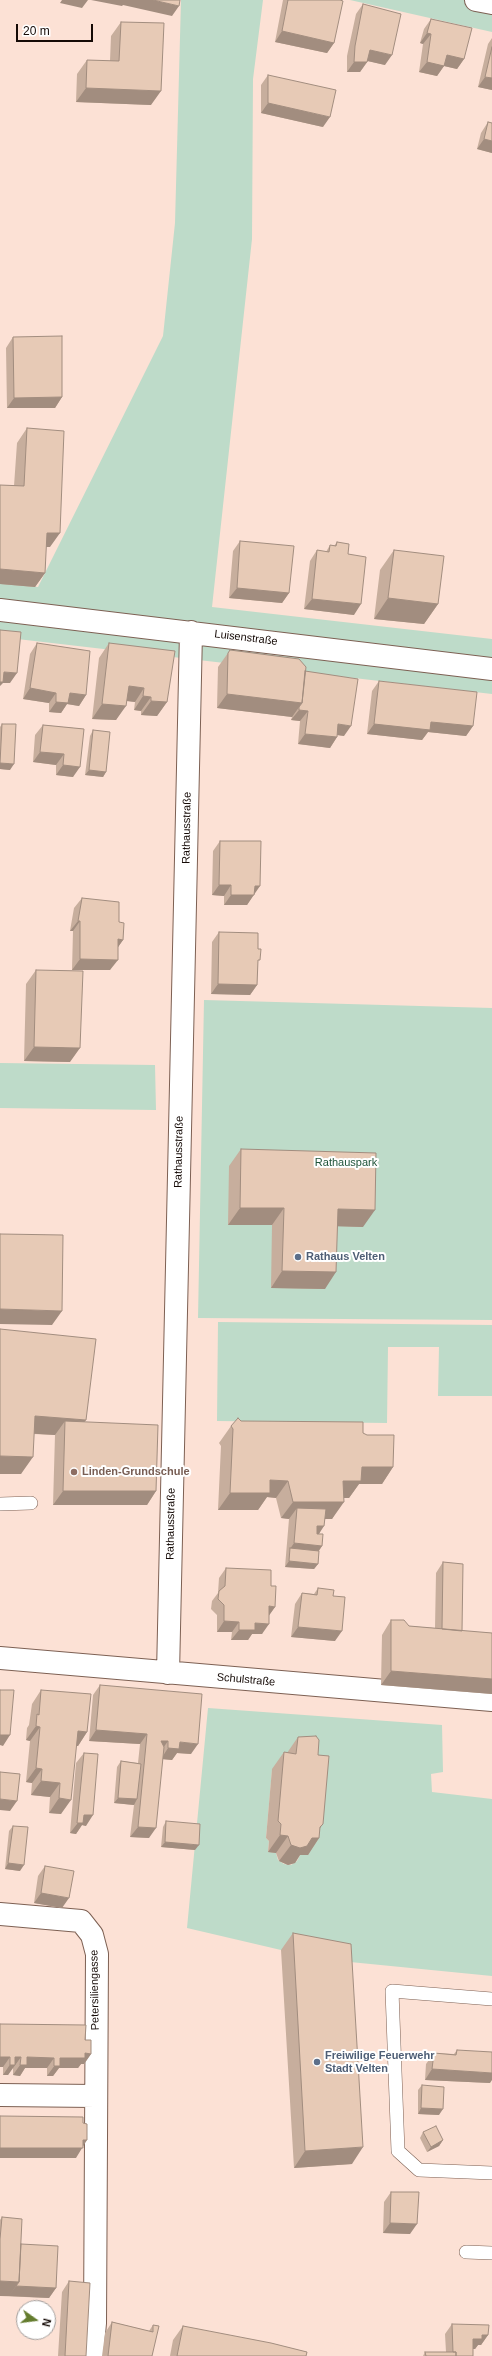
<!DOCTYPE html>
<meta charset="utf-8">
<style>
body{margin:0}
#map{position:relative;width:492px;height:2356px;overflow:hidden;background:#fce1d5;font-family:Arial,sans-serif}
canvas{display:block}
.north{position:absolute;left:16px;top:2300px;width:40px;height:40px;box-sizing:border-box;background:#fff;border:1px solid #a19d9b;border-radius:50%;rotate:104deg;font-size:11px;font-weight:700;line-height:16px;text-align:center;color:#150a06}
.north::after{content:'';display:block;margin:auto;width:14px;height:18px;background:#647c2e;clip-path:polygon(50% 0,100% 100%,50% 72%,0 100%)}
.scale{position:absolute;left:16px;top:24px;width:77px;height:18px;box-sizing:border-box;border:2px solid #150a06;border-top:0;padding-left:5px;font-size:12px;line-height:14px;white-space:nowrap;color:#150a06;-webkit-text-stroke:3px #fff;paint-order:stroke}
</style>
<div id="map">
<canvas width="492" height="2356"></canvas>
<div class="north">N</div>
<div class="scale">20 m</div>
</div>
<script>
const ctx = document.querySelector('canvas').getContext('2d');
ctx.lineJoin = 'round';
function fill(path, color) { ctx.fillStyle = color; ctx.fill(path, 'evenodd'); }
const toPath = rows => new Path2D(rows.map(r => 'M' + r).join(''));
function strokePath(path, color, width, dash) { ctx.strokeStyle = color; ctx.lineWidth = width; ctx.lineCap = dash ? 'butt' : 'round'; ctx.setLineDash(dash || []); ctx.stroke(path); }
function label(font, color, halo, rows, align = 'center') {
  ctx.font = font + ' Arial,sans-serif'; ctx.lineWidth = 4; ctx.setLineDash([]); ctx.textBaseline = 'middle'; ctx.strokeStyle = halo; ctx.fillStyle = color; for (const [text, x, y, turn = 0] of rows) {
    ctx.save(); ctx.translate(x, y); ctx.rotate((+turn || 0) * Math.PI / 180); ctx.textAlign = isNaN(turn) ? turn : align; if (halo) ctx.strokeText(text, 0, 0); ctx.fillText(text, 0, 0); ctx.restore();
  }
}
const green = toPath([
 [181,0,263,0,253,79,252,239,212,607,492,639,492,694,0,637,0,583,38,587,163,336,175,223],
 [350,0,492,0,492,32],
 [204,1000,492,1008,492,1320,198,1318],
 [0,1063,155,1065,156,1110,0,1108],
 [218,1322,492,1325,492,1396,438,1396,439,1347,388,1347,387,1423,217,1421],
 [208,1708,442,1725,443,1772,431,1774,432,1792,492,1799,492,1976,340,1961,281,1950,187,1928],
 [272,1770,284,1770,308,1855,300,1855,297,1861,291,1865,284,1864,278,1860,276,1853,268,1851,269,1841,266,1838]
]);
const service = toPath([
 [0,1504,31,1503],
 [492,1999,392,1991,398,2151,419,2170,492,2173],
 [466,2252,492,2253]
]);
const minor = toPath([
 [0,610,492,669],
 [0,1658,492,1700],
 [168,1673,191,632],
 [0,1914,81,1921,92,1935,97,1954,95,2323,92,2356],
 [0,2095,95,2096]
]);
const tertiary = toPath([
 [476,0,492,3]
]);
const wall = toPath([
 [283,0,340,0,334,43,327,53,275,42],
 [363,4,385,65,368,61,360,72,347,72,347,56,356,14],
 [431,19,464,59,457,69,444,66,437,76,419,72,423,44,420,43,424,29],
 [121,22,151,105,76,102,77,74,87,60,110,61,111,36],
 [492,38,492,90,478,87,488,44],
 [268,75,323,127,261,113,261,85],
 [488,122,492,153,477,149,481,133],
 [13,337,62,397,55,408,7,408,6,348],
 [27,428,50,547,46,547,45,573,35,587,0,584,0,485,14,486,17,443],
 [240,541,289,593,282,603,229,598,233,551],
 [337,542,348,554,354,615,304,609,310,561,317,550,326,552,330,545,334,546],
 [394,550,438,604,424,624,374,619,380,570],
 [37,643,86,695,79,706,67,704,61,713,49,712,49,703,23,699,30,654],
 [109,643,167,702,157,716,141,715,141,711,134,710,135,702,127,701,116,720,92,719,99,658],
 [228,653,305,671,344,736,337,735,337,737,330,748,298,744,300,721,291,720,292,717,217,708,218,667],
 [379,681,473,726,466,736,428,732,422,740,367,734,372,691],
 [2,724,10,770,0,769,0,727],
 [43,725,84,729,73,777,56,775,56,765,33,762,35,735],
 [93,730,106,772,103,777,85,775,90,736],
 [220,841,254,894,247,905,224,905,224,896,212,895,213,851],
 [82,898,119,922,123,940,118,947,110,970,72,970,73,931,70,931,74,908],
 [219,932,258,949,257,985,250,995,211,994,212,942],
 [36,970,70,1062,24,1061,26,984],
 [241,1149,363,1227,338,1226,325,1289,271,1288,272,1225,228,1225,229,1166],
 [0,1329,84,1422,156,1491,147,1505,53,1505,55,1435,34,1434,21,1474],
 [241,1421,363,1433,393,1467,382,1484,359,1484,349,1498,344,1498,332,1519,325,1519,319,1534,322,1546,319,1551,318,1564,314,1569,285,1567,289,1519,281,1518,276,1498,267,1497,258,1510,218,1510,221,1446,219,1443,231,1426],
 [443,1562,462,1631,492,1633,492,1694,381,1685,382,1635,391,1620,409,1626,435,1628,436,1573],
 [226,1568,271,1586,275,1607,269,1615,262,1634,252,1634,248,1640,231,1640,232,1632,217,1632,217,1615,211,1609,212,1601,218,1593,219,1578],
 [318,1588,333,1596,335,1641,291,1637,295,1604,302,1593,314,1594],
 [100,1685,191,1754,177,1753,172,1760,163,1759,149,1838,130,1837,134,1805,114,1803,117,1767,121,1761,138,1763,140,1744,89,1741,93,1695],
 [41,1690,87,1732,78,1746,76,1746,61,1814,49,1813,50,1797,31,1795,32,1783,26,1782,30,1741,26,1740,27,1728,29,1725,32,1704],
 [298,1737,318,1755,319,1838,308,1855,300,1855,295,1863,288,1865,279,1861,276,1853,268,1852,269,1841,266,1838,272,1769,284,1752,287,1753],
 [84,1753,86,1826,82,1825,76,1834,70,1833,76,1763],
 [166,1821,195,1850,161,1847,163,1827],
 [13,1826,20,1871,5,1869,9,1831],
 [45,1866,62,1908,34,1903,38,1876],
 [293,1933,352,2164,294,2168,281,1950],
 [0,2024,85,2040,91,2054,84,2064,81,2064,78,2068,59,2068,53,2076,47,2076,47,2068,25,2068,20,2076,13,2075,13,2067,8,2075,3,2075,3,2067,0,2067],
 [457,2050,490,2083,425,2080,426,2064,434,2053,454,2054],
 [422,2085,439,2115,418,2114,418,2090],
 [423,2132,443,2140,439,2146,427,2152,420,2138],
 [391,2192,410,2234,383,2233,384,2202],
 [2,2217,21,2244,56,2288,49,2298,0,2296,0,2220],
 [69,2281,86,2356,58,2356,62,2292],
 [112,2322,149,2331,153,2325,152,2356,102,2356,105,2333],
 [452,2324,488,2335,481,2345,478,2345,475,2349,473,2349,473,2356,423,2356,425,2352,446,2352,445,2334],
 [183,2326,306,2356,170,2356,173,2340]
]);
const shadedWall = toPath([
 [62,0,88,0,82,8,60,3],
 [91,0,153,0,179,6,172,16,123,5,122,6],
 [282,31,334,43,327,53,275,42],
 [427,33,431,34,423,44,420,43],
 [370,50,392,55,385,65,363,60],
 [447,55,464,59,457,69,444,66,437,76,419,72,427,62],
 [354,62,367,62,360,72,347,72],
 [485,77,492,78,492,90,478,87],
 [86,88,161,91,151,105,76,102],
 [268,103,330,117,323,127,261,113],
 [484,139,492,141,492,153,477,149],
 [62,397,55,408,7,408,14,398],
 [47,533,60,533,50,547,37,547],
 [0,569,45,573,35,587,0,584],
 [237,588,289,593,282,603,229,598],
 [388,598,438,604,424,624,374,619],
 [312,599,361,604,354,615,304,609],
 [4,672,17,673,10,683,3,683,0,686,0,678],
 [129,686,144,688,135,702,119,700],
 [30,688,56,693,49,703,23,699],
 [70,693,86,695,79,706,67,704,61,713,49,712,56,702],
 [227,694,302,703,292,717,217,708],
 [143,696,151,697,141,711,134,710],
 [151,701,167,702,157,716,141,715],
 [102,704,126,706,116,720,92,719],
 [299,710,308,711,300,721,291,720],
 [431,722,473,726,466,736,428,732,422,740,367,734,374,724],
 [338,724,351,726,344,736,331,734],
 [305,734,337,737,330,748,298,744],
 [40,752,64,754,56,765,33,762],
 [0,763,14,764,10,770,0,769],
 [63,765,80,767,73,777,56,775],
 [89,770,106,772,103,777,85,775],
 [219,885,231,885,224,896,212,895],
 [255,886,260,886,247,905,224,905,231,895],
 [78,921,80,921,73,931,70,931],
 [118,939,123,940,116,950],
 [80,959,118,960,110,970,72,970],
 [218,984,257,985,250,995,211,994],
 [34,1047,80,1048,70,1062,24,1061],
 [240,1208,284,1208,272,1225,228,1225],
 [338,1209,375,1210,363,1227,326,1226],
 [282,1271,336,1272,325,1289,271,1288],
 [0,1309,62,1311,52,1325,0,1324],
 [35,1416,86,1420,74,1437,65,1421,55,1435,23,1433],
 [0,1456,33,1457,21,1474,0,1474],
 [362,1467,393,1467,382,1484,359,1484,349,1498,332,1498,343,1481],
 [270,1480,288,1481,276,1498,267,1497,258,1510,218,1510,230,1493],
 [63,1491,156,1491,147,1505,53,1505],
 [293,1502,344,1502,332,1519,296,1519,297,1508,289,1519,281,1518],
 [317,1526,324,1526,317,1537],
 [294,1543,322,1546,315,1556,290,1549],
 [289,1561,318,1564,314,1569,285,1567],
 [269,1606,275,1607,268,1617],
 [224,1621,239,1622,232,1632,217,1632],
 [255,1623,269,1624,262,1634,252,1634,248,1640,231,1640,239,1630],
 [298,1627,342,1631,335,1641,291,1637],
 [391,1671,492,1679,492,1694,381,1685],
 [36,1726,40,1727,30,1741,26,1740],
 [96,1730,147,1734,140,1744,89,1741],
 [78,1731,87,1732,78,1746,68,1745],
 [0,1735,10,1735,3,1746,0,1745],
 [161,1741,168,1741,161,1751],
 [180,1742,198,1744,191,1754,177,1753,172,1760,161,1759,168,1748],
 [36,1768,42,1769,32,1783,26,1782],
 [41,1781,60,1783,50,1797,31,1795],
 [59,1798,71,1800,61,1814,49,1813],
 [118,1798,137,1799,134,1805,114,1803],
 [0,1799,17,1801,10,1811,0,1810],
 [84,1815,93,1815,86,1826,82,1825,76,1834,70,1833],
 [323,1824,313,1838,319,1838,308,1855,300,1855,295,1863,288,1865,279,1861,291,1845],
 [138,1827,156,1828,149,1838,130,1837],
 [280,1835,288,1836,276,1853,268,1852],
 [165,1842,199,1845,195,1850,161,1847],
 [8,1863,24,1865,20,1871,5,1869],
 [41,1893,69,1898,62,1908,34,1903],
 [85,2053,91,2054,84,2064,81,2064,78,2068,59,2068,53,2076,47,2076,60,2058],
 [0,2057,10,2057,3,2067,0,2067],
 [15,2057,21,2057,8,2075,3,2075],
 [27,2057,54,2058,47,2068,25,2068,20,2076,13,2075,20,2065],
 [432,2069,492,2073,492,2080,490,2083,425,2080],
 [421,2108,443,2109,439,2115,418,2114],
 [83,2140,87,2140,76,2158,0,2158,0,2148],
 [443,2140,439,2146,427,2152,431,2147],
 [363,2147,352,2164,294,2168,305,2151],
 [390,2223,417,2224,410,2234,383,2233],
 [0,2281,19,2282,9,2296,0,2296],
 [16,2286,56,2288,49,2298,9,2296],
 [482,2335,488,2335,481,2345,478,2345,475,2349,465,2349,473,2339]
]);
const building = toPath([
 [153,0,180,0,179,6,153,0],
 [288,0,340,0,343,1,334,43,282,31,288,0],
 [363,4,401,14,392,55,370,50,367,62,354,62,355,46,363,4],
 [431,19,472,28,464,59,447,55,444,66,427,62,431,34,427,33,431,19],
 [121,22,164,23,161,91,86,88,87,60,119,61,121,22],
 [492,47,492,78,485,77,492,47],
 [268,75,336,90,330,117,268,103,268,75],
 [488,122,492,123,492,141,484,139,488,122],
 [62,336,62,397,14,398,13,337,62,336],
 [27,428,64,431,60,533,47,533,45,573,0,569,0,485,24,486,27,428],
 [240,541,294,546,289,593,237,588,240,541],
 [337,542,349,544,348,554,366,557,361,604,312,599,317,550,329,552,330,545,336,546,337,542],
 [394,550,444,556,438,604,388,598,394,550],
 [0,630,21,632,17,673,4,672,3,682,0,682,0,630],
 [37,643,90,651,86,695,70,693,68,703,56,702,56,693,30,688,37,643],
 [109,643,175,651,167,702,151,701,151,697,143,696,144,688,129,686,126,706,102,704,109,643],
 [230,650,299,659,306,667,302,703,227,694,228,653,230,650],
 [305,671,358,679,351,726,338,724,337,737,305,734,308,711,299,710,299,707,302,703,305,671],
 [379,681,477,692,473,726,431,722,430,730,374,724,379,681],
 [2,724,16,724,14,764,0,763,2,724],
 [43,725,84,729,80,767,63,765,64,754,40,752,43,725],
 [93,730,110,732,106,772,89,770,93,730],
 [220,841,261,841,260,886,255,886,254,895,231,895,231,885,219,885,220,841],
 [82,898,119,902,119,922,124,923,123,940,118,939,118,960,80,959,80,921,78,921,82,898],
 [219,932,258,933,258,949,261,949,260,960,258,960,257,985,218,984,219,932],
 [36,970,83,971,80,1048,34,1047,36,970],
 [241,1149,376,1153,375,1210,338,1209,336,1272,282,1271,284,1208,240,1208,241,1149],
 [0,1234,63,1235,62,1311,0,1309,0,1234],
 [0,1329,96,1339,86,1420,35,1416,33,1457,0,1456,0,1329],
 [238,1418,241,1421,363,1422,363,1433,367,1435,394,1435,393,1467,362,1467,361,1481,343,1481,344,1502,293,1502,288,1481,270,1480,270,1493,230,1493,233,1429,231,1426,238,1418],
 [65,1421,158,1425,156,1491,63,1491,65,1421],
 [297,1508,326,1509,324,1526,317,1526,317,1534,323,1534,322,1546,294,1543,297,1508],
 [290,1548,319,1551,318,1564,289,1561,290,1548],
 [443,1562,463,1564,462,1631,442,1629,443,1562],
 [226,1568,271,1570,271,1586,276,1586,275,1607,269,1606,269,1624,255,1623,255,1630,239,1630,239,1622,224,1621,224,1605,218,1599,219,1591,225,1586,226,1568],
 [318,1588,334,1590,333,1596,345,1597,342,1631,298,1627,302,1593,317,1595,318,1588],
 [391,1620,404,1620,409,1626,492,1633,492,1679,391,1671,391,1620],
 [100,1685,202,1694,198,1744,180,1742,179,1749,168,1748,168,1741,161,1741,164,1747,156,1828,138,1827,147,1734,96,1730,100,1685],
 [0,1690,14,1690,10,1735,0,1735,0,1690],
 [41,1690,91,1694,87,1732,78,1731,71,1800,59,1798,60,1783,41,1781,42,1769,36,1768,40,1727,36,1726,37,1714,39,1715,41,1690],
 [316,1736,319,1740,318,1755,329,1756,323,1824,320,1827,319,1838,312,1838,307,1846,300,1848,291,1845,288,1836,280,1835,281,1824,278,1821,284,1752,296,1754,298,1737,316,1736],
 [84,1753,98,1754,93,1815,84,1815,83,1823,77,1823,84,1753],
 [121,1761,141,1764,137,1799,118,1798,121,1761],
 [0,1772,20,1774,17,1801,0,1799,0,1772],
 [166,1821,200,1824,199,1845,165,1842,166,1821],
 [13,1826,28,1827,24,1865,8,1863,13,1826],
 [45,1866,74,1871,69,1898,41,1893,45,1866],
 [293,1933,351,1944,363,2147,305,2151,293,1933],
 [0,2024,86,2025,85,2040,91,2040,91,2054,85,2053,85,2058,60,2058,60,2066,54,2066,54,2058,27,2057,27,2065,20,2065,21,2057,15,2057,15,2065,10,2065,10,2057,0,2057,0,2024],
 [457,2050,492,2052,492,2073,432,2069,434,2053,456,2055,457,2050],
 [422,2085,444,2087,443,2109,421,2108,422,2085],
 [0,2116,83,2117,83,2123,87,2124,87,2140,83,2140,83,2148,0,2148,0,2116],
 [436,2126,443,2140,431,2147,423,2132,436,2126],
 [391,2192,419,2192,417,2224,390,2223,391,2192],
 [2,2217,22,2219,19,2282,0,2281,0,2239,2,2217],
 [21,2244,58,2246,56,2288,16,2286,19,2282,21,2244],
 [69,2281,90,2283,86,2356,65,2356,69,2281],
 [112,2322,153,2332,153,2325,159,2326,152,2356,108,2356,112,2322],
 [452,2324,489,2325,488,2335,482,2335,482,2339,473,2339,473,2356,456,2356,456,2352,453,2352,452,2324],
 [183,2326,271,2343,307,2352,306,2356,177,2356,183,2326],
 [425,2352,456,2352,456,2356,426,2356,425,2352]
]);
const markers = [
 [298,1257,4,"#5c6f8a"],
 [74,1472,4,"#8d6e63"],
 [317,2062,4,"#5c6f8a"]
];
const streetNames = [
 ["Luisenstraße",246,638,7],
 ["Rathausstraße",187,828,-89],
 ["Rathausstraße",179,1152,-89],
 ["Rathausstraße",171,1524,-89],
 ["Schulstraße",246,1680,5],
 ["Petersiliengasse",95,1990,-91]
];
const parkNames = [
 ["Rathauspark",346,1163]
];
const serviceNames = [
 ["Rathaus Velten",306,1257],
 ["Freiwilige Feuerwehr",325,2056],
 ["Stadt Velten",325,2069]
];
const educationNames = [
 ["Linden-Grundschule",82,1472]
];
fill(green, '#bedbc9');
strokePath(service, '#7d6053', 14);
strokePath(minor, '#7d6053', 24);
strokePath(tertiary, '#7d6053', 24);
strokePath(service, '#fff', 13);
strokePath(minor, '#fff', 22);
strokePath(tertiary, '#fff', 22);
fill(wall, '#c7ae9d');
fill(shadedWall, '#a28d7f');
fill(building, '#e7cab6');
strokePath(building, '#a28d7f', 1);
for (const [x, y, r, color] of markers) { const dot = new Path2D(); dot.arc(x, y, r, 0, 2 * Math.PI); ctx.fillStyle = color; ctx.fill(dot); strokePath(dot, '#fff', 1.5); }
label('11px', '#150a06', '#fff', streetNames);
label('11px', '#1f5339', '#fff', parkNames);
label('bold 11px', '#4e5e75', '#fff', serviceNames, 'left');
label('bold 11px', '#785e54', '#fff', educationNames, 'left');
</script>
